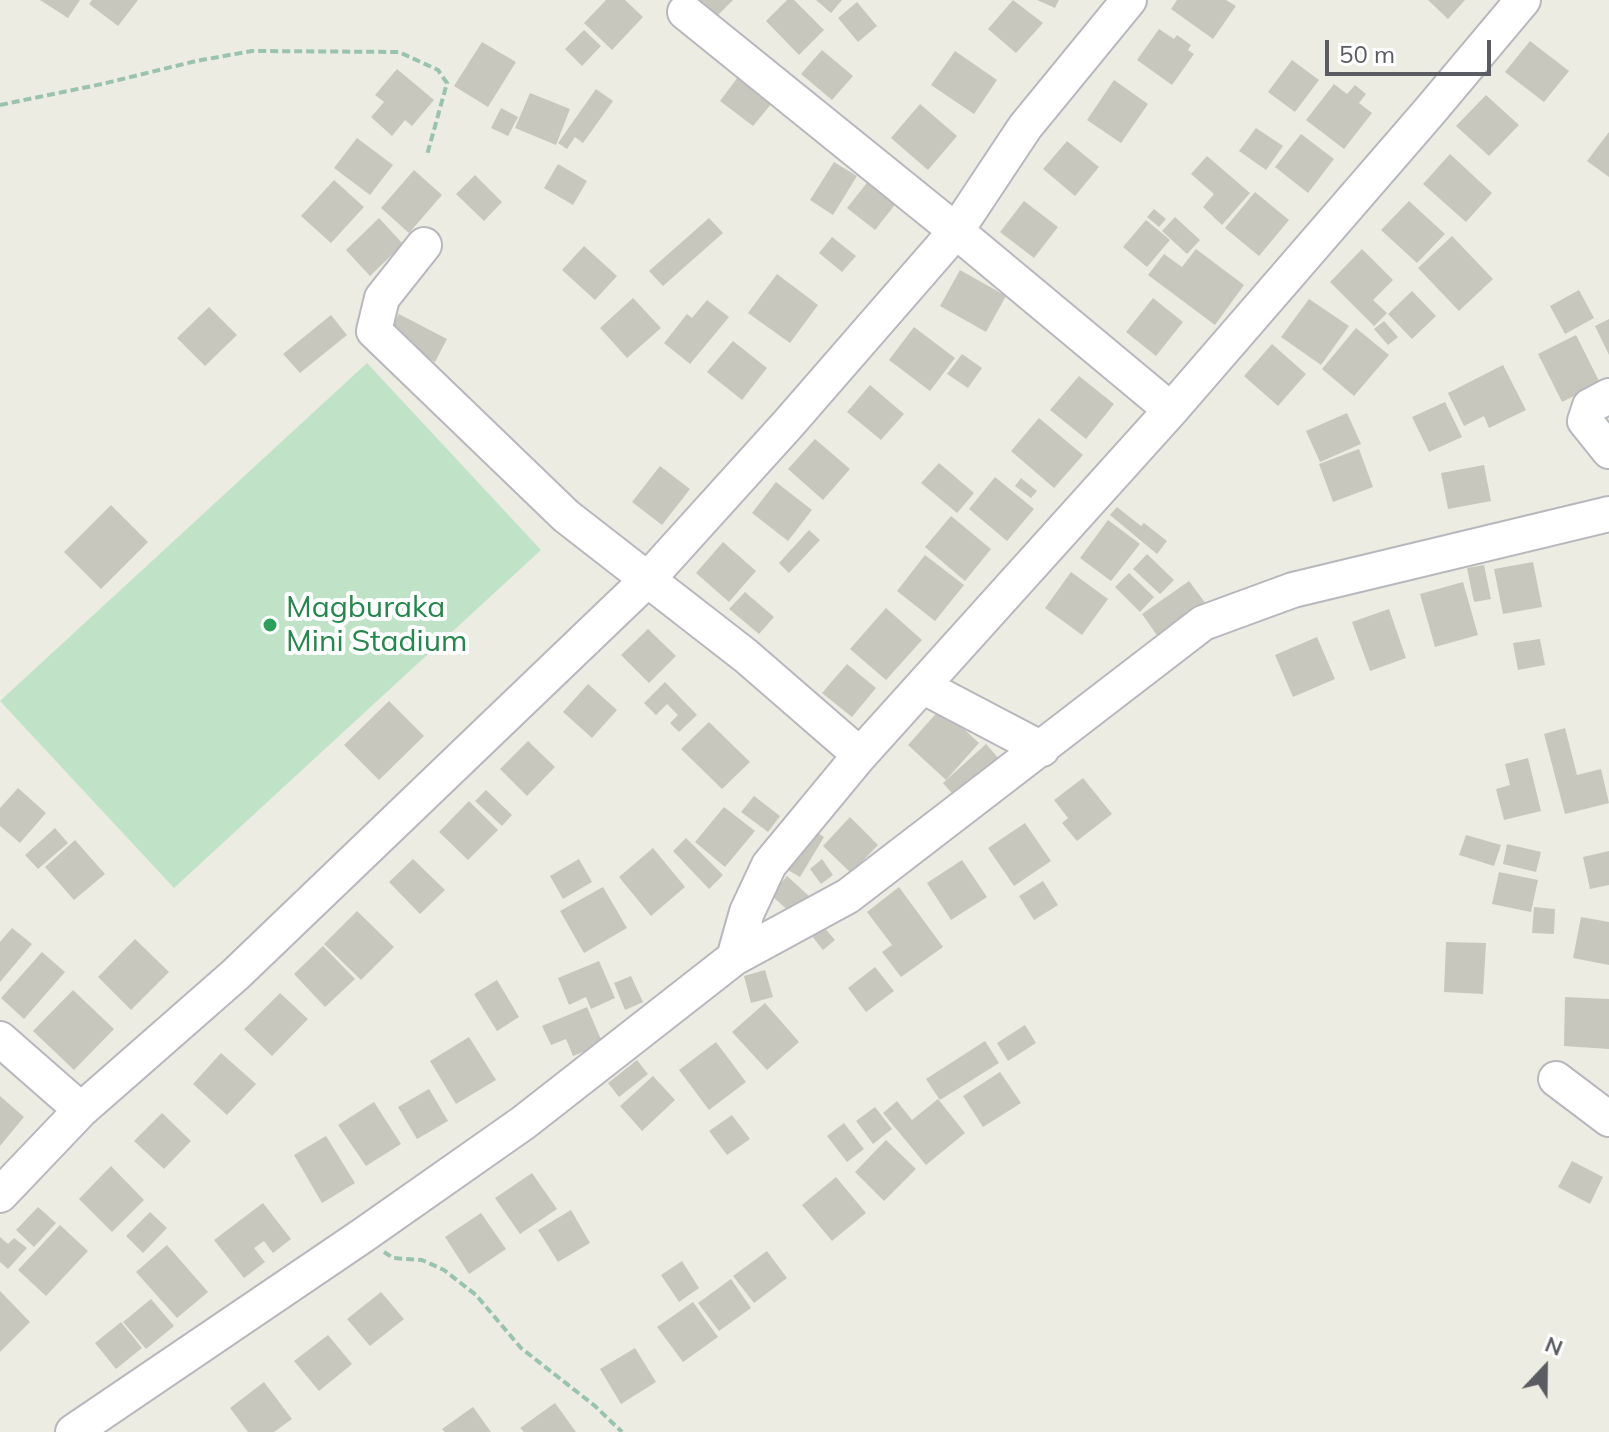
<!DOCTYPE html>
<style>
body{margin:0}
#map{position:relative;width:1609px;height:1432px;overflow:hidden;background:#ecece2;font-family:Mulish,sans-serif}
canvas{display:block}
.north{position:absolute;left:1505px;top:1328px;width:80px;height:80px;-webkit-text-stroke:6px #fff;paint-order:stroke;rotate:22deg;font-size:22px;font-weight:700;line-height:32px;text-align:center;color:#5a5c62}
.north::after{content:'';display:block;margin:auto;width:28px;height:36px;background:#5a5c62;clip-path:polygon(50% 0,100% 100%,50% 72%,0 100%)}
.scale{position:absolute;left:1325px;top:40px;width:166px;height:36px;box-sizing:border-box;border:4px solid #5a5c62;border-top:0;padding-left:10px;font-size:24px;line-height:28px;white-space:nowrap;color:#5a5c62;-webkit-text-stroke:6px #fff;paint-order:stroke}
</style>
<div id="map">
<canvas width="1609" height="1432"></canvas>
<div class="north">N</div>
<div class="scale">50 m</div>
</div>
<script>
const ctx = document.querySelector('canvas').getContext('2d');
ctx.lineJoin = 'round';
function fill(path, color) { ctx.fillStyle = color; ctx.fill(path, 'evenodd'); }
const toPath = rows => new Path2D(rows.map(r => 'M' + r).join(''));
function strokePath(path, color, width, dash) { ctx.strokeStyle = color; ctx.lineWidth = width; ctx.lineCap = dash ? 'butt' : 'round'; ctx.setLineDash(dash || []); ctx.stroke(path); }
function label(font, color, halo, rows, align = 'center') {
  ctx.font = font + ' Mulish,sans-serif'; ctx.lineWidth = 8; ctx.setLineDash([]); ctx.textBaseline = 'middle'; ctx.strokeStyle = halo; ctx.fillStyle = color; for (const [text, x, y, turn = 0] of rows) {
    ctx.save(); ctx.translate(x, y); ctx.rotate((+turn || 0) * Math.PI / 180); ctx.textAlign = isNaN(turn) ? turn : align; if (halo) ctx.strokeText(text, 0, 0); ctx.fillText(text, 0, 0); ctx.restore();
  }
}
const green = toPath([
 [367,363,541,550,174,888,0,701]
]);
const building = toPath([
 [40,0,80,0,68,18],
 [92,0,138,0,118,26,89,4],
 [606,0,625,0,643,17,612,50,584,23],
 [699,0,733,0,716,17],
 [787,0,794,0,824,30,799,55,766,21],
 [816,0,842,0,831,13],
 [1013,0,1043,23,1016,53,988,29],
 [1037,0,1059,0,1055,8],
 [1177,0,1226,0,1236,6,1213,39,1171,9],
 [1428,0,1465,0,1448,19],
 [857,2,877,26,858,42,838,18],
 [1159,29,1174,39,1177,35,1191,45,1188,50,1194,54,1172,85,1137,60],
 [584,30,601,46,582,66,565,49],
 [1530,41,1569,71,1544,102,1505,72],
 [482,42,516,62,488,107,454,86],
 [822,50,853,76,832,100,801,74],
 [955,51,997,80,974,114,931,85],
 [1292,60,1319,80,1295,112,1268,92],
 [397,69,434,100,412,126,405,120,392,136,371,117,384,102,375,95],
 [738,77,772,103,753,126,720,101],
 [1114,80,1148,104,1121,143,1087,120],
 [1334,84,1347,94,1355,85,1366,94,1359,103,1372,113,1344,149,1306,120],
 [596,89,613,101,583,143,575,137,567,149,558,143],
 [530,93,570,109,556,145,515,128],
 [1486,95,1519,125,1489,156,1456,126],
 [920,104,957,136,928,170,891,138],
 [501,108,518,117,508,136,491,128],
 [1256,128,1283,146,1266,170,1239,151],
 [1609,132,1609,177,1587,161],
 [1301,134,1334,159,1308,193,1275,167],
 [357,138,393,165,370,195,334,168],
 [1067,141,1099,167,1075,196,1043,169],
 [1450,154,1492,193,1466,222,1423,184],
 [1207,156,1250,193,1222,225,1203,207,1214,194,1191,174],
 [834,162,857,176,833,215,810,200],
 [558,164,587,181,573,205,544,188],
 [414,170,442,195,409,233,381,208],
 [475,175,502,202,484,221,456,194],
 [870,179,898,201,875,230,847,208],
 [334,180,364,207,331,243,301,216],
 [1255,192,1289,220,1259,256,1225,228],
 [1024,201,1058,227,1034,258,1000,232],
 [1409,201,1445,234,1417,263,1381,230],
 [1154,209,1166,219,1159,227,1147,217],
 [1175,217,1200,240,1187,254,1162,231],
 [379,218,403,244,370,276,346,250],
 [709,218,723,233,663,286,649,271],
 [1146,220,1170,240,1147,267,1123,247],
 [1452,236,1493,279,1459,311,1418,268],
 [832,237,856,256,842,272,819,253],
 [584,246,617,276,595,300,562,270],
 [1196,249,1244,285,1215,325,1148,275,1164,254,1182,267],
 [1362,249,1393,280,1373,300,1387,313,1374,326,1330,282],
 [960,270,1006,296,986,332,940,306],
 [777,274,818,305,790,343,748,313],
 [1579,290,1594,318,1565,334,1550,306],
 [1412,291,1436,316,1412,339,1388,314],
 [633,298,661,328,627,358,600,328],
 [1153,298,1183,322,1156,356,1126,332],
 [1309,299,1349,326,1321,365,1281,337],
 [707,300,729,317,690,364,664,343,687,314,692,318],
 [209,307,237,335,205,366,177,338],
 [399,314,447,339,435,362,387,336],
 [331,315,347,335,300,373,283,354],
 [1609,319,1609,355,1595,326],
 [1384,321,1398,337,1388,345,1374,329],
 [914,327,955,358,930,391,889,360],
 [1356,328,1389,355,1354,396,1322,369],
 [1576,335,1600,383,1562,402,1538,354],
 [733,341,767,368,742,400,707,372],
 [1272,344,1306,374,1278,406,1244,376],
 [962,354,982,368,968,388,947,374],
 [1503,365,1526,410,1489,428,1484,416,1464,426,1448,393],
 [1079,376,1114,404,1086,439,1050,410],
 [870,385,904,414,881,440,847,412],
 [1445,402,1462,437,1429,452,1412,417],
 [1347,413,1361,444,1320,462,1306,431],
 [1039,418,1083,455,1054,488,1011,451],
 [815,439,850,469,823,500,788,469],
 [1359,449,1373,487,1333,502,1319,464],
 [939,463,974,493,957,513,921,483],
 [1484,465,1491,501,1448,509,1441,473],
 [660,466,690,489,662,525,632,502],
 [995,477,1034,509,1007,541,969,509],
 [1021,478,1037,491,1031,498,1015,486],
 [776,482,812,510,788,541,752,513],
 [111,505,148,542,101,589,64,552],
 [1117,507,1141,526,1144,523,1167,541,1157,554,1110,515],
 [951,516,991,549,965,581,925,547],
 [1108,520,1140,544,1111,581,1080,558],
 [809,530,820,540,789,573,779,563],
 [723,542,756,571,729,602,696,573],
 [1147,554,1174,580,1160,594,1133,569],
 [925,555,964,585,935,621,897,591],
 [1533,562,1542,607,1503,614,1494,569],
 [1484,565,1491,599,1474,602,1467,568],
 [1071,572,1108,599,1082,635,1045,608],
 [1129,573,1154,597,1140,612,1115,587],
 [1189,581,1209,608,1161,641,1142,614],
 [1463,582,1478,635,1435,647,1420,594],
 [745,592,774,617,759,634,729,609],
 [886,608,922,640,886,680,850,649],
 [1389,609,1406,658,1370,671,1352,622],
 [648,629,676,656,649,683,621,655],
 [1317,637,1335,679,1293,697,1275,655],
 [1540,639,1545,665,1518,670,1513,643],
 [847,664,876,688,852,717,822,693],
 [665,682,697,715,679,732,670,723,678,715,667,704,656,715,644,703],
 [588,684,617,710,592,738,563,712],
 [389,701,424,736,379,780,344,745],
 [941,708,979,743,946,780,908,745],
 [709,722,750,762,722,789,681,749],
 [1565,728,1577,775,1601,769,1609,803,1565,814,1544,734],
 [528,741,555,767,527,796,500,769],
 [986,744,1000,760,957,799,943,783],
 [1528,758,1541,811,1504,820,1496,789,1510,785,1505,764],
 [1083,778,1112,814,1077,841,1062,823,1068,818,1054,800],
 [18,788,46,813,20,843,0,826,0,808],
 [486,790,512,815,502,826,475,801],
 [754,796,780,816,768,832,741,812],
 [469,801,498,830,468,860,439,832],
 [724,807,755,831,725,867,695,842],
 [850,817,878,845,851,873,823,846],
 [1025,823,1051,861,1014,886,988,848],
 [55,828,68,843,38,869,25,855],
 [813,830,824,837,800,877,788,870],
 [1466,835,1501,845,1494,866,1459,855],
 [686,838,723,875,709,889,673,851],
 [75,840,105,874,74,900,45,867],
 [1507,844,1541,852,1536,872,1503,864],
 [653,848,685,887,651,916,619,877],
 [1609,851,1609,885,1590,889,1583,857],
 [413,859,445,890,420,914,389,882],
 [579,859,592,882,563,899,550,876],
 [822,859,833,875,821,884,810,869],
 [962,860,987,897,951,920,927,883],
 [1499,872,1538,880,1531,912,1492,904],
 [787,876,809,896,792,914,771,895],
 [1043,881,1058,905,1034,920,1019,896],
 [603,887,627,928,584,953,560,911],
 [899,887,943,947,901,977,882,952,892,945,867,912],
 [1534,907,1555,909,1554,934,1532,933],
 [357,911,394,947,361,980,324,944],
 [1581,917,1609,922,1609,965,1573,958],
 [823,926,835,940,823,950,811,935],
 [12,928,32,944,0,982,0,942],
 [135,939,169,972,131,1010,98,977],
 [1446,942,1486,943,1483,994,1444,992],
 [323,946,355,979,325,1007,294,974],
 [42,952,65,972,24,1019,1,998],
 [599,961,615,998,591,1009,586,997,569,1005,558,978],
 [875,967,894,991,866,1012,848,988],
 [765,970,773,997,751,1003,744,976],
 [631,976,643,1002,625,1010,614,983],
 [497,980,519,1017,497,1031,474,994],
 [73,990,114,1029,74,1070,33,1031],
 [280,993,308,1019,272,1056,244,1029],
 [1565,997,1609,999,1609,1049,1564,1046],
 [765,1003,799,1042,767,1070,732,1032],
 [587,1007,603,1044,573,1056,566,1039,551,1045,542,1026],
 [1025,1025,1036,1043,1008,1061,997,1043],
 [469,1037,496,1080,456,1104,430,1061],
 [985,1041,999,1063,940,1100,926,1079],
 [716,1042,746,1082,709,1110,679,1070],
 [221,1053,256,1084,227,1115,193,1084],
 [637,1060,648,1074,619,1097,608,1083],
 [1000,1072,1021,1103,983,1127,963,1096],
 [653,1076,675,1100,642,1131,620,1106],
 [429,1089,448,1121,417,1139,398,1107],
 [0,1096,24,1117,0,1146],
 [938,1099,965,1133,926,1165,883,1113,897,1101,912,1120],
 [374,1102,401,1144,366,1166,338,1125],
 [875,1107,892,1129,873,1144,856,1121],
 [162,1113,191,1141,164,1169,134,1141],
 [732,1115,750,1139,727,1155,709,1131],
 [844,1123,864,1149,847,1162,827,1136],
 [326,1136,355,1183,322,1203,294,1155],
 [886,1140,916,1169,884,1201,855,1172],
 [1572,1161,1603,1177,1590,1204,1558,1187],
 [111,1166,144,1200,112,1232,79,1199],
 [532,1173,557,1209,520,1234,495,1198],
 [836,1177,866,1213,832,1241,802,1205],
 [263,1203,291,1239,273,1253,264,1241,254,1248,265,1262,244,1278,214,1240],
 [38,1207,56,1223,34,1247,16,1230],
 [571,1210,590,1243,558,1262,538,1230],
 [150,1212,167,1228,143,1253,126,1236],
 [481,1213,506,1249,469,1274,445,1237],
 [60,1225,88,1251,46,1296,18,1270],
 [0,1237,8,1244,14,1238,27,1248,8,1269,0,1262],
 [167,1245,208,1292,177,1318,136,1272],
 [767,1251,787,1278,754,1303,733,1276],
 [682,1261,699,1288,679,1302,661,1275],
 [731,1279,751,1308,719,1331,698,1303],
 [0,1291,30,1322,0,1352],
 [381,1292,404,1319,370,1346,347,1319],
 [151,1299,174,1326,146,1349,123,1322],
 [693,1302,718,1337,683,1362,657,1327],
 [121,1322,142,1348,116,1369,95,1343],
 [328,1335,352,1364,319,1391,294,1361],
 [635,1348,656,1382,621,1404,600,1369],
 [264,1382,292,1419,274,1432,248,1432,230,1408],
 [555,1403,576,1432,524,1432,520,1428],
 [473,1407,491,1432,445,1432,442,1429]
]);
const path = toPath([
 [0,105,102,84,196,61,252,51,399,52,438,70,447,83,427,155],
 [384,1252,393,1258,422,1260,444,1270,476,1295,521,1348,595,1406,622,1432]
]);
const minor = toPath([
 [685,12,956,231,1171,410],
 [424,245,382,298,374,331,566,516,746,656,860,755],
 [1609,396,1590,406,1585,421,1609,451],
 [922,686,1042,749],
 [734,958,747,912,769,865,860,755,1171,410,1429,112,1523,0],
 [0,1039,81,1110],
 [1556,1079,1609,1119],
 [0,1195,81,1110,235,975,647,580,789,423,956,231,1025,127,1129,0],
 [73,1432,362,1236,523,1123,734,958,848,896,1203,623,1293,590,1609,514]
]);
const markers = [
 [270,625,8,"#2e9e5b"]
];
const leisureNames = [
 ["Magburaka",286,608],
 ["Mini Stadium",286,642]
];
fill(green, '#c0e3c8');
fill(building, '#c7c7be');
strokePath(minor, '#b7b8be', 38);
strokePath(path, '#9ac3af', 4, [8, 4]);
strokePath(minor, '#fff', 34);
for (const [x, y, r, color] of markers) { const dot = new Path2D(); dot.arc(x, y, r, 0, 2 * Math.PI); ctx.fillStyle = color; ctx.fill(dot); strokePath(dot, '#fff', 3); }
label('30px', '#27864d', '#fff', leisureNames, 'left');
</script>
